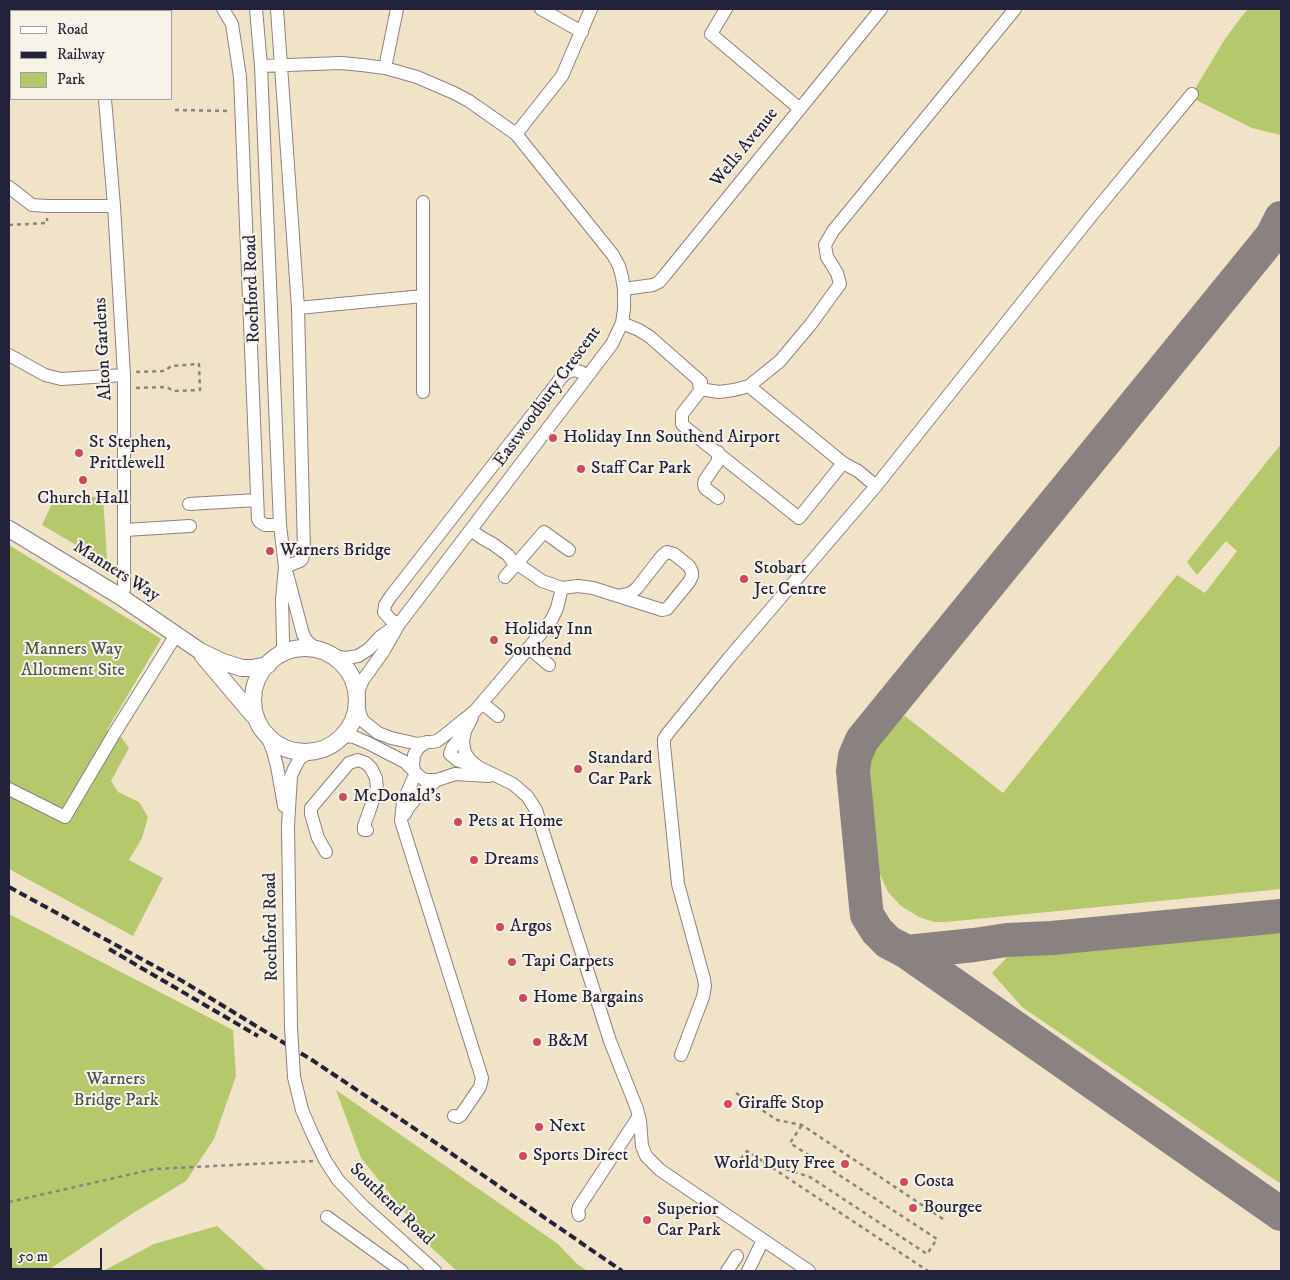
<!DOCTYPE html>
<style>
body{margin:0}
#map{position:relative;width:1290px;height:1280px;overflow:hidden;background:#f1e3c7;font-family:"IM FELL DW Pica",serif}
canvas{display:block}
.frame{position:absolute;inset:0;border:10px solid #22223b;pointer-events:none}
.legend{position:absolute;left:10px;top:10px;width:162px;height:90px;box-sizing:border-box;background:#f7f3e8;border:1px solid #a29fa3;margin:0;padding:6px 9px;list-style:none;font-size:15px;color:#22223b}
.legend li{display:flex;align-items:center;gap:10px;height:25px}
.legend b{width:25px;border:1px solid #a29fa3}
.scale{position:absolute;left:10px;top:1248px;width:92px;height:22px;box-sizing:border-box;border:2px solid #22223b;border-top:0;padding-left:6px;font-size:15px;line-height:18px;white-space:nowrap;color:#22223b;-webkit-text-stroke:4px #f7f3e8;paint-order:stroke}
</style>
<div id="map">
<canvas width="1290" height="1280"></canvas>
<div class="frame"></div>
<ul class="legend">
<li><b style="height:6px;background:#fff"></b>Road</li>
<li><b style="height:6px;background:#22223b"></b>Railway</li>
<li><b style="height:14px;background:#b5c86c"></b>Park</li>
</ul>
<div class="scale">50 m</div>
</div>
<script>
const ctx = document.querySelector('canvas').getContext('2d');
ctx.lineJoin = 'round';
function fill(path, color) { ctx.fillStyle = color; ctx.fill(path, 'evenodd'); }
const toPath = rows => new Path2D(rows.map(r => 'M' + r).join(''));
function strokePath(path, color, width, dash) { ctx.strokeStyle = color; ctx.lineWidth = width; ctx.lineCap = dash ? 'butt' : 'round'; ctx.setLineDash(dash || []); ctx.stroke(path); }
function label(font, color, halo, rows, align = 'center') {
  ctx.font = font + ' "IM FELL DW Pica",serif'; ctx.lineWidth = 4; ctx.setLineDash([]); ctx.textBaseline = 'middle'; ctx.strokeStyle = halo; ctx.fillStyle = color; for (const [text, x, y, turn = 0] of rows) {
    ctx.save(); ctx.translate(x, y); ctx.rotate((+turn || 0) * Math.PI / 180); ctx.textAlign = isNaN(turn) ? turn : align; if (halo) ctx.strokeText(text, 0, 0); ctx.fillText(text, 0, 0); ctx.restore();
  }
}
const green = toPath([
 [1248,9,1281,9,1281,135,1252,128,1190,97,1225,39,1242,16],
 [1281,444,1281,889,946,922,934,922,919,917,901,906,888,892,879,872,870,776,871,761,876,746,883,733,892,723,905,716,1003,793,1177,575,1205,593,1237,551,1226,541,1197,575,1187,562],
 [55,497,103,497,107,559,100,559,42,525],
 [9,545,161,639,107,730,121,737,129,748,111,781,118,792,139,802,148,817,142,838,129,860,163,878,133,936,9,869],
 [9,914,233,1030,236,1076,214,1139,186,1181,130,1215,47,1271,9,1271],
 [1281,925,1281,1184,1022,1007,992,973,1014,950],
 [336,1090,558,1244,576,1263,587,1271,457,1271,410,1228,407,1215,361,1158],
 [217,1226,267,1271,103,1271,154,1244]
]);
const taxiway = toPath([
 [1281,218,1272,236,862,740,855,756,853,771,866,907,867,915,877,931,888,942,907,952,1281,1214],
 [907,952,974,945,1007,940,1052,938,1281,916]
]);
const path = toPath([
 [175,110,231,111],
 [9,225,47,223,47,218],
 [136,388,167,387,173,391,200,390,199,364,171,366,165,371,136,372],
 [736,1093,777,1120,802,1125,943,1219],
 [763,1162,810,1177,927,1254,937,1239,790,1143,802,1125],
 [736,1165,747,1151,928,1271],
 [9,1202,154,1169,313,1161]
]);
const minor = toPath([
 [79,9,79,11],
 [223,9,232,24,240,77,258,519,260,522,265,525,280,525],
 [256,9,261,66,280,525,285,567,282,599,283,641,283,647,277,657],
 [277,9,298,308,304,551,302,559,300,561,285,567],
 [541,9,582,32],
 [726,9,711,34,800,109],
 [46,11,52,9],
 [9,27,11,26],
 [261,66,341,63,362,65,385,68,417,77,454,93,469,101,516,134,613,255,619,266,622,277,624,289,624,309,622,323,612,344,399,624,383,652,363,680,359,689,358,696],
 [385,68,397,9],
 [105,99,114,206,124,375,124,589,121,597],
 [516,134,562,76,591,9],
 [9,187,32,205,47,206,114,206],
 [624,289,653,285,659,282,665,275,881,9],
 [298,308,423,296],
 [622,323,639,330,650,337,701,382],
 [9,355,45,375,61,379,124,375],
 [696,377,699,382,700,391,682,414,682,424,686,428,799,518,843,463],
 [700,386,706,390,719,392,734,390,749,386,780,361,811,324,840,284,837,273,827,257,825,245,833,231,1015,9],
 [749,386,843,463,858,471,876,486],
 [423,392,423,202],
 [718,452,718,461,705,480,704,484,705,488,718,498],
 [189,504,257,500],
 [125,530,190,526],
 [471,530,482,538,493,544,508,555,515,565,522,567,542,581,562,588,578,586,593,588,662,610,667,609,689,582,692,576,692,572,689,566,674,554,667,552,662,556,637,588,631,593,618,596],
 [287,574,303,634,306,640,314,647],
 [505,577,544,532,569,550],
 [399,624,391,620,384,612,385,605,391,596,561,378,566,373,574,370,581,372,587,377],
 [529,648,549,665],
 [333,656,346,658,358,656,369,649,380,637,397,625],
 [482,703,498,716],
 [358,704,360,714,363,721,378,733,391,738,418,744,428,742],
 [465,731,463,742,465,753,470,760,477,766],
 [268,738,273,751,277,766,284,806],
 [337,740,346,736,354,737,368,743,405,762,419,776,425,780,437,780,455,774,489,776],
 [427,742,419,747,414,755,413,765,415,775,403,802,401,821,482,1078,480,1087,461,1115,458,1117,454,1116],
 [432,742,437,741,445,735,475,711,542,632,552,619,557,608,562,588],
 [450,754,457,760,478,767,513,784,527,796,536,810,610,1041,637,1109,640,1121,642,1146,646,1156,660,1170,809,1271],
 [450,754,452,748,465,731,472,717],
 [9,789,65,817,114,734,176,635],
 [405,814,408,808,416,798,437,780],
 [326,852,318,838,311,814,311,808,349,763,358,760,366,763,371,768,376,778,377,789,364,826,364,830,367,830],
 [291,1027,288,826,291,776,294,769,300,758,315,749],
 [681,1055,703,997,705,986,704,979,678,884,664,745,664,739,668,733,729,658,876,486,1092,215,1192,94],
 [294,1077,302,1110,312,1133,325,1160,338,1180,363,1206,435,1271],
 [579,1215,578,1211,579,1207,639,1116],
 [327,1217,402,1271],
 [727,1271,737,1256],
 [748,1271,763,1240]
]);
const major = toPath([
 [9,529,121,597,200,651,223,662,242,668,252,668,268,665],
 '253 700a52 52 0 1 1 104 0a52 52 0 1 1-104 0Z',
 [203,656,253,715]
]);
const rail = toPath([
 [9,887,184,982,312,1060,442,1147,622,1271],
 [109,949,258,1036]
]);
const minorBridge = toPath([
 [291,1027,294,1077]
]);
const markers = [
 [553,438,5,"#d1495b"],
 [79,453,5,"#d1495b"],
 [581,469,5,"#d1495b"],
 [83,480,5,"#d1495b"],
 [270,551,5,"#d1495b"],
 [744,579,5,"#d1495b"],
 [494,640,5,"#d1495b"],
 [578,769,5,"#d1495b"],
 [343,797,5,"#d1495b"],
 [458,822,5,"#d1495b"],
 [474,860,5,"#d1495b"],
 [500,927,5,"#d1495b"],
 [512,962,5,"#d1495b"],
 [523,998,5,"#d1495b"],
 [537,1042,5,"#d1495b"],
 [728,1104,5,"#d1495b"],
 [539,1127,5,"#d1495b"],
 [523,1156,5,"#d1495b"],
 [845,1164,5,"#d1495b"],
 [904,1182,5,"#d1495b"],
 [913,1208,5,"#d1495b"],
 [647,1220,5,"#d1495b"]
];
const streetNames = [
 ["Wells Avenue",745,148,-51],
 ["Rochford Road",253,289,-92],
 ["Alton Gardens",104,349,-93],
 ["Eastwoodbury Crescent",548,397,-54],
 ["Manners Way",116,572,32],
 ["Rochford Road",272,927,-91],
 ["Southend Road",391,1205,44]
];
const poiNames = [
 ["Holiday Inn Southend Airport",563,438],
 ["St Stephen,",89,443],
 ["Prittlewell",89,464],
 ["Staff Car Park",591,469],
 ["Church Hall",83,499,"center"],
 ["Warners Bridge",280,551],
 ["Stobart",754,569],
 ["Jet Centre",754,590],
 ["Holiday Inn",504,630],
 ["Southend",504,651],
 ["Standard",588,759],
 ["Car Park",588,780],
 ["McDonald's",353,797],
 ["Pets at Home",468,822],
 ["Dreams",484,860],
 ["Argos",510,927],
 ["Tapi Carpets",522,962],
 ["Home Bargains",533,998],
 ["B&M",547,1042],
 ["Giraffe Stop",738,1104],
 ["Next",549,1127],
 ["Sports Direct",533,1156],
 ["World Duty Free",835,1164,"right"],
 ["Costa",914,1182],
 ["Bourgee",923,1208],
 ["Superior",657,1210],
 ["Car Park",657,1231]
];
const parkNames = [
 ["Manners Way",73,650],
 ["Allotment Site",73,671],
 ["Warners",116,1080],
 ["Bridge Park",116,1101]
];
fill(green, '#b5c86c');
strokePath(taxiway, '#8a8281', 34);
strokePath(minor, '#8a8281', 14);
strokePath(major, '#8a8281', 18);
strokePath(path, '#8a8281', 2.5, [4, 4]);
strokePath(minor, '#fff', 12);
strokePath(major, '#fff', 16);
strokePath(rail, '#22223b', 4, [8, 4]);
strokePath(minorBridge, '#8a8281', 14, []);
strokePath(minorBridge, '#fff', 12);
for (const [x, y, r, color] of markers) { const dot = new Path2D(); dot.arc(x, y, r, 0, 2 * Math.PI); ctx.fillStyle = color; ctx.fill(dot); strokePath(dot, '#f7f3e8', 2); }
label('18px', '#22223b', '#f7f3e8', streetNames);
label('18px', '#22223b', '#f7f3e8', poiNames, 'left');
label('18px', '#4e544a', '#f7f3e8', parkNames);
</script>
